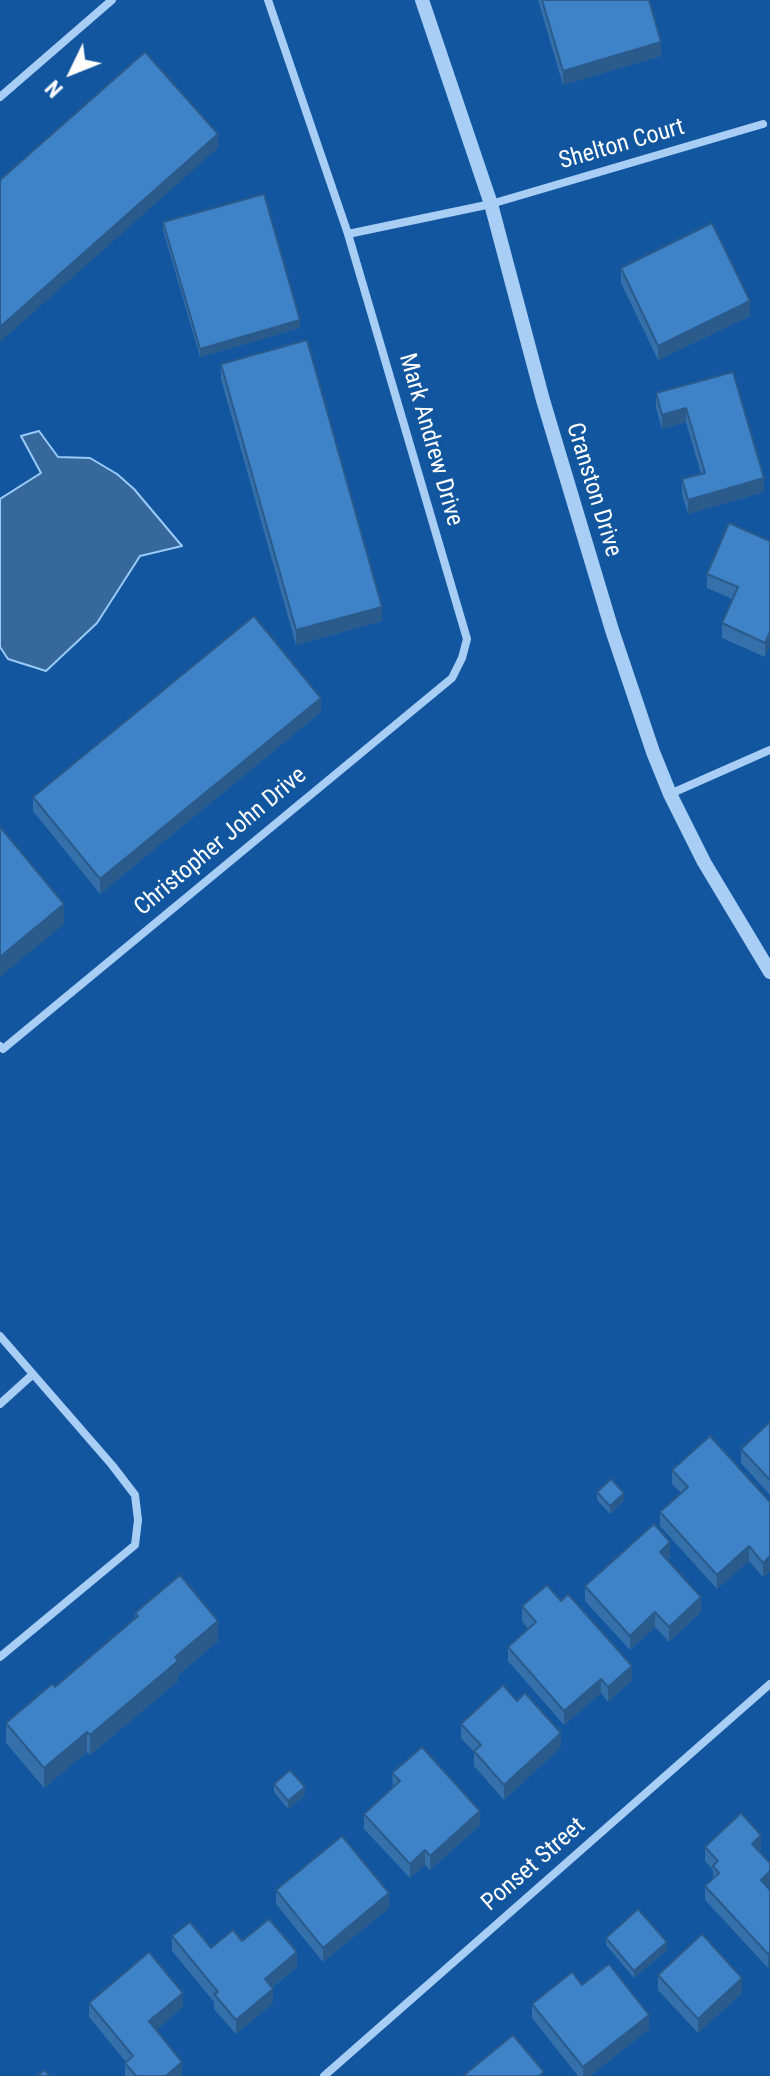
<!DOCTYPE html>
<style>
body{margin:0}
#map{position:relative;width:770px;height:2076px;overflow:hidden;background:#11569f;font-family:"Roboto Condensed",sans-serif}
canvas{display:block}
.north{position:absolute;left:32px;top:32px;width:80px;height:80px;-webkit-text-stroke:6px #11569f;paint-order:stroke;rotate:227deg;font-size:22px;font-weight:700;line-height:32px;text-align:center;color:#fff}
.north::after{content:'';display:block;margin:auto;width:28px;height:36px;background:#fff;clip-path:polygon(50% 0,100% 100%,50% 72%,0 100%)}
</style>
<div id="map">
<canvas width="770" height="2076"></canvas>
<div class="north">N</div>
</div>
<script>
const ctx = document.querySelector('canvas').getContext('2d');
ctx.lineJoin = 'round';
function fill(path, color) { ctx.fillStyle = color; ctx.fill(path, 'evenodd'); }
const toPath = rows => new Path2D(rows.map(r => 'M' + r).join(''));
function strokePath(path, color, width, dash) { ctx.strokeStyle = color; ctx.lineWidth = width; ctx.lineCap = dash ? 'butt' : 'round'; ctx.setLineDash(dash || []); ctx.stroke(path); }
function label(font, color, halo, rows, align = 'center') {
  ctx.font = font + ' "Roboto Condensed",sans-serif'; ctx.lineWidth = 6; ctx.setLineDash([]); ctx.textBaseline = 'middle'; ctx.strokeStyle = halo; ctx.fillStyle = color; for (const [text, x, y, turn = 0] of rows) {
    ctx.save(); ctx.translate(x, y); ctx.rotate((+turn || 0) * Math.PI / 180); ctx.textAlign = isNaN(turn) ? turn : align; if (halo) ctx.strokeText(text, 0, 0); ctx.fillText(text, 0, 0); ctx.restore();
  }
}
const water = toPath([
 [39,431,58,457,90,458,117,474,134,489,182,546,140,556,97,623,46,671,8,659,0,647,0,499,41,473,21,436,39,431]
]);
const minor = toPath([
 [0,97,112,0],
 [348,234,491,204,763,124],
 [670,794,770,750],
 [0,1046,3,1049,452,678,462,658,467,639,348,234,268,0],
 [0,1336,112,1465,135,1495,138,1520,135,1545,0,1657],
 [0,1404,32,1375],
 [324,2076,770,1684]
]);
const tertiary = toPath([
 [422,0,491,204,543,400,612,630,653,752,670,794,704,862,770,972]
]);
const wall = toPath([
 [538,0,649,0,661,56,563,85],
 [163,222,300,328,200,357,163,230],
 [621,268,750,316,658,360,621,283],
 [221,364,382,621,296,645,221,379],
 [733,372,764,492,688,514,682,494,682,479,701,474,686,422,662,429,656,408,656,393],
 [770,541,765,657,722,638,722,623,732,599,707,588,707,574],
 [321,712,100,894,33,811,33,797],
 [770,1422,770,1495,741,1463,741,1449],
 [672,1470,770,1502,770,1571,763,1577,749,1561,717,1589,660,1526,660,1512,681,1493,672,1484],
 [597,1492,624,1500,610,1514,597,1500],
 [670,1557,667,1560,701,1612,669,1642,655,1627,630,1650,585,1601,585,1586],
 [522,1606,632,1680,608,1702,601,1693,564,1725,508,1661,508,1647,528,1629,522,1621],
 [135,1613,218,1641,178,1675,178,1681,90,1755,87,1752,44,1788,6,1743,6,1723,55,1687,135,1618],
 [461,1724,561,1747,504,1800,474,1766,474,1752,461,1738],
 [392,1773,480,1825,430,1870,425,1865,410,1878,364,1829,364,1814,393,1788],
 [274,1784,305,1795,288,1809,274,1792],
 [705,1847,761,1849,759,1851,768,1888,770,1890,770,1966,768,1968,705,1900,705,1886,713,1878,713,1870,705,1861],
 [276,1890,389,1908,323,1962,276,1904],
 [172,1936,211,1948,242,1941,297,1967,272,1988,273,2003,236,2034,214,2009,214,2002,172,1951],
 [606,1938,667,1950,634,1978,606,1945],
 [658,1975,742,1993,698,2033,658,1990],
 [582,1985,649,2029,590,2076,578,2076,532,2018,532,2004],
 [89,2003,183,2007,156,2030,182,2076,125,2076,125,2063,126,2062,89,2017]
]);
const shadedWall = toPath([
 [661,42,661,56,563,85,563,71],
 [218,134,218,148,0,342,0,327],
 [750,301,750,316,658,360,658,346],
 [300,320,300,328,200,357,200,349],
 [686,408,686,422,662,429,662,415],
 [764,478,764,492,688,514,688,500],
 [382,607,382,621,296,645,296,630],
 [770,632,770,646,765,657,765,643],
 [321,698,321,712,100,894,100,879],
 [64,904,64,924,0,977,0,957],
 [624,1493,624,1500,610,1514,610,1506],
 [670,1542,670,1557,660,1566,660,1552],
 [749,1546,749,1561,717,1589,717,1575],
 [770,1556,770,1571,763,1577,763,1563],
 [701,1597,701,1612,669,1642,669,1627],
 [655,1612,655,1627,630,1650,630,1636],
 [218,1621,218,1641,178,1675,178,1681,90,1755,90,1735,175,1657],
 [632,1666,632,1680,608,1702,608,1687],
 [601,1679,601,1693,564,1725,564,1711],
 [87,1732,87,1752,44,1788,44,1768],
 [561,1733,561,1747,504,1800,504,1785],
 [305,1787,305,1795,288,1809,288,1801],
 [480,1811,480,1825,430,1870,430,1856],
 [761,1835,761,1849,752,1858,752,1844],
 [425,1850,425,1865,410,1878,410,1864],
 [770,1871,770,1886,761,1895,761,1880],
 [389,1893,389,1908,323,1962,323,1948],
 [667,1942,667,1950,634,1978,634,1971],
 [297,1952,297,1967,265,1993,265,1979],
 [770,1952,770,1966,768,1968,768,1954],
 [742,1978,742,1993,698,2033,698,2019],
 [273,1989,273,2003,236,2034,236,2020],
 [183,1993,183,2007,149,2036,149,2021],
 [649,2015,649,2029,590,2076,583,2076,583,2067],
 [182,2062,182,2076,166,2076]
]);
const building = toPath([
 [542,0,649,0,661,42,563,71,542,0],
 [145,52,218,134,0,327,0,180,145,52],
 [264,194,300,320,200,349,163,222,264,194],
 [712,223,750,301,658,346,621,268,712,223],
 [307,340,382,607,296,630,221,364,307,340],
 [733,372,764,478,688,500,682,479,705,473,686,408,662,415,656,393,733,372],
 [729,523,770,541,770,632,765,643,722,623,738,587,707,574,729,523],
 [254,616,321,698,100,879,33,797,254,616],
 [0,827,64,904,0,957,0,827],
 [770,1422,770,1480,741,1449,770,1422],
 [710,1436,770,1502,770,1556,763,1563,749,1546,717,1575,660,1512,688,1487,672,1470,710,1436],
 [611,1479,624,1493,610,1506,597,1492,611,1479],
 [654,1524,670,1542,660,1552,701,1597,669,1627,655,1612,630,1636,585,1586,654,1524],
 [180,1575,218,1621,175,1657,178,1661,90,1735,87,1732,44,1768,6,1723,52,1684,55,1687,138,1616,135,1613,180,1575],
 [547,1585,561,1601,568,1594,632,1666,608,1687,601,1679,564,1711,508,1647,536,1622,522,1606,547,1585],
 [503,1685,517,1701,525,1693,561,1733,504,1785,474,1751,481,1745,461,1724,503,1685],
 [422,1747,480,1811,430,1856,425,1850,410,1864,364,1814,400,1781,392,1773,422,1747],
 [290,1770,305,1787,288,1801,274,1784,290,1770],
 [741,1813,761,1835,752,1844,770,1863,770,1871,761,1880,770,1890,770,1952,768,1954,705,1886,719,1873,713,1866,718,1861,705,1847,741,1813],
 [342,1836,389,1893,323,1948,276,1890,342,1836],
 [638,1909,667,1942,634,1971,606,1938,638,1909],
 [269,1919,297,1952,265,1979,273,1989,236,2020,214,1994,218,1992,172,1936,190,1922,211,1948,233,1930,242,1941,269,1919],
 [702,1934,742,1978,698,2019,658,1975,702,1934],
 [149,1952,183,1993,149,2021,182,2062,166,2076,136,2076,125,2063,133,2056,89,2003,149,1952],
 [609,1964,649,2015,583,2067,532,2004,572,1972,582,1985,609,1964],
 [513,2035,544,2072,539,2076,463,2076,513,2035],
 [45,2070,49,2076,37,2076,45,2070]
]);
const streetNames = [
 ["Shelton Court",622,145,-16],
 ["Mark Andrew Drive",430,440,74],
 ["Cranston Drive",593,490,73],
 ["Christopher John Drive",221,842,-40],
 ["Ponset Street",534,1865,-41]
];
fill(water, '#36689c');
strokePath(water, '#9acaf8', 2);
strokePath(minor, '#a8cef5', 8);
strokePath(tertiary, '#a8cef5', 14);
fill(wall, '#3570ab');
fill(shadedWall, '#2b5b8b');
fill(building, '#3e82c7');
strokePath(building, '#2b5b8b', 2);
label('24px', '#fff', '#11569f', streetNames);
</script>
